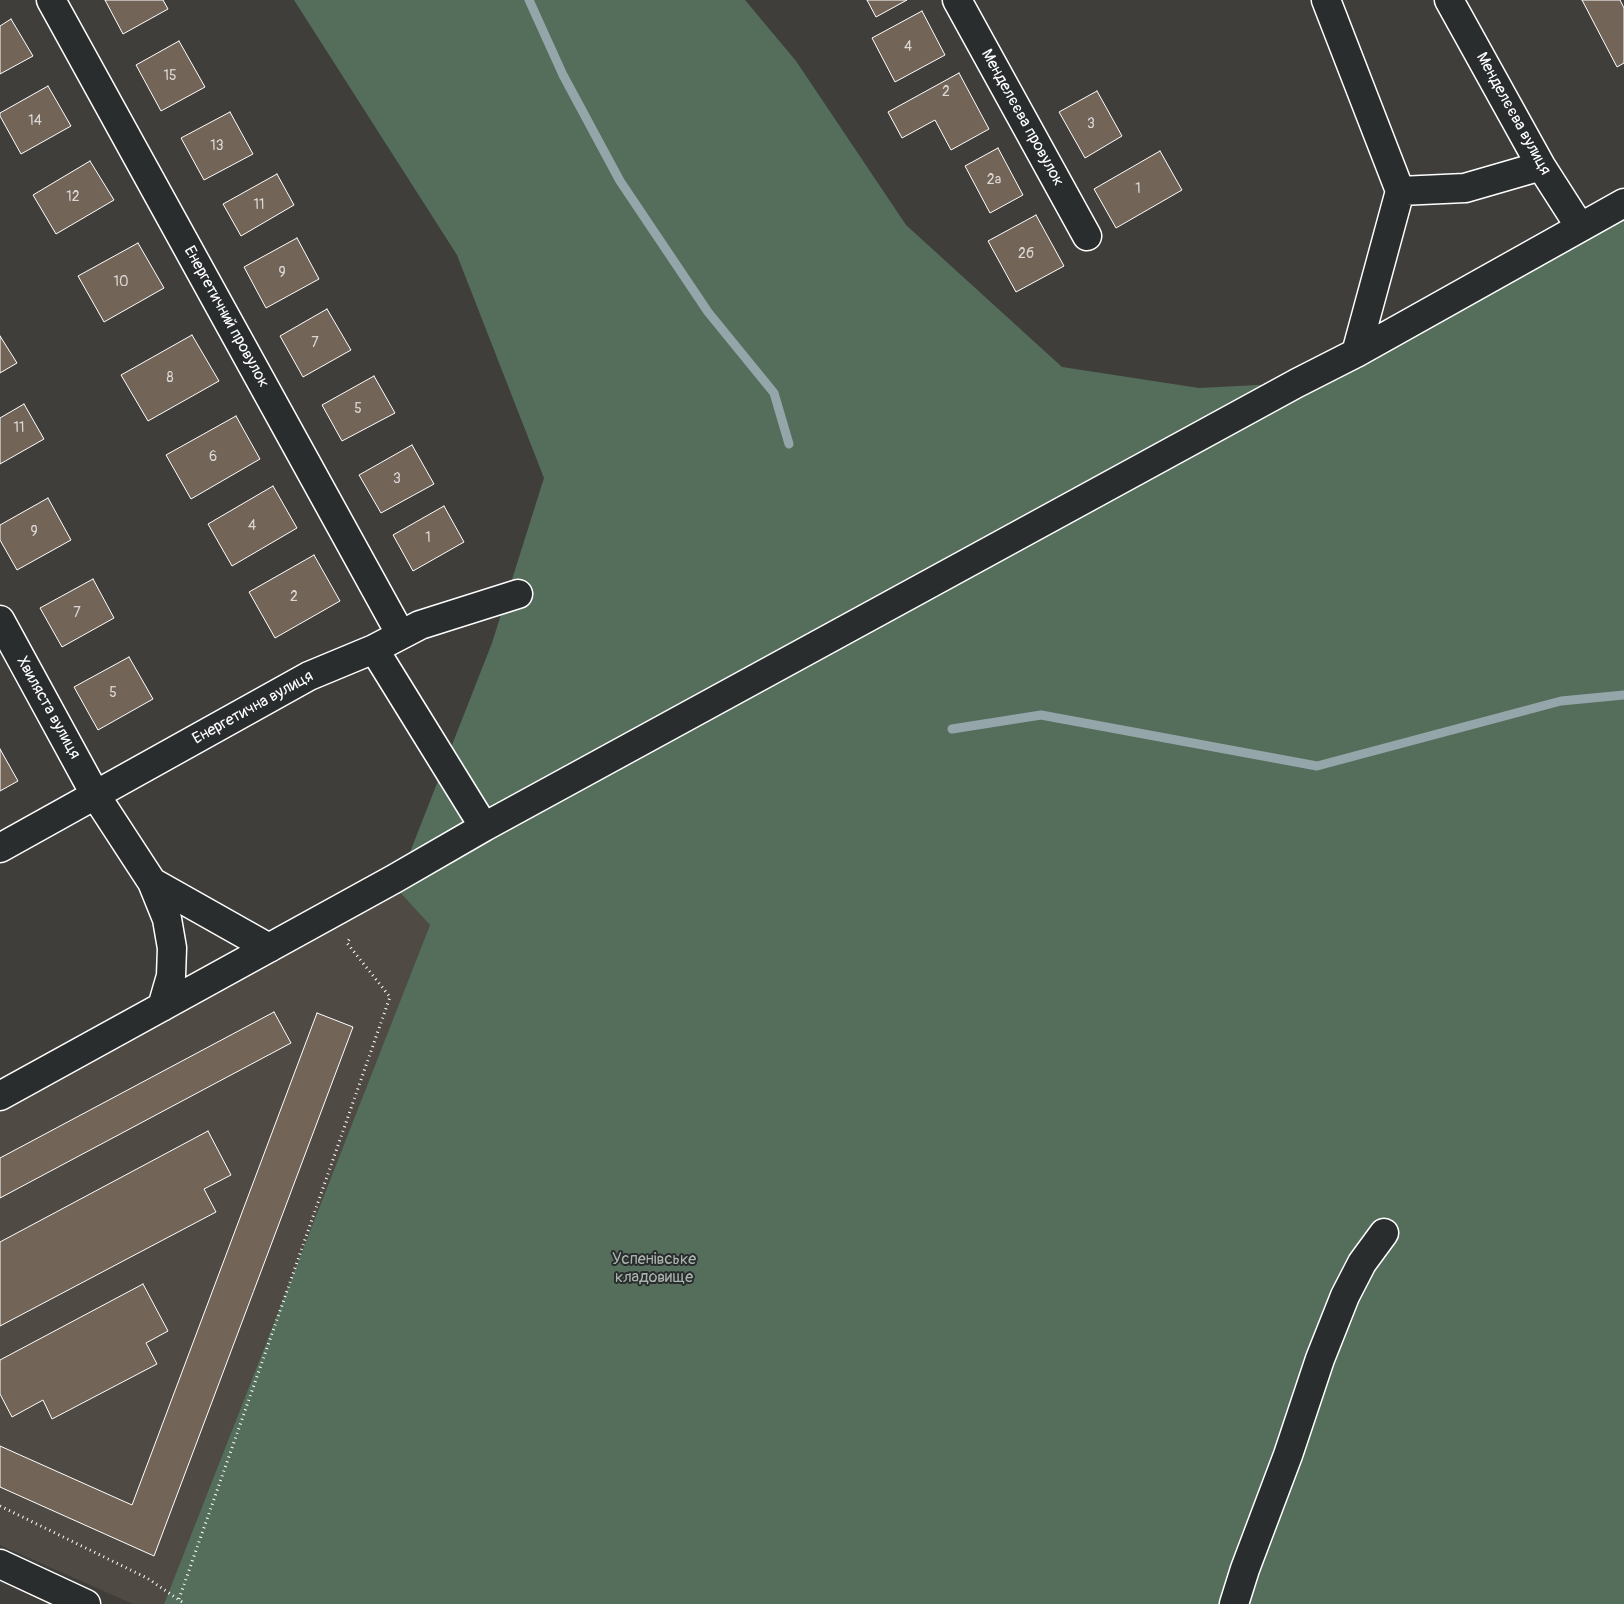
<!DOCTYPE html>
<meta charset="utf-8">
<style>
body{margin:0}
canvas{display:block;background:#403e3b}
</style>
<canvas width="1624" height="1604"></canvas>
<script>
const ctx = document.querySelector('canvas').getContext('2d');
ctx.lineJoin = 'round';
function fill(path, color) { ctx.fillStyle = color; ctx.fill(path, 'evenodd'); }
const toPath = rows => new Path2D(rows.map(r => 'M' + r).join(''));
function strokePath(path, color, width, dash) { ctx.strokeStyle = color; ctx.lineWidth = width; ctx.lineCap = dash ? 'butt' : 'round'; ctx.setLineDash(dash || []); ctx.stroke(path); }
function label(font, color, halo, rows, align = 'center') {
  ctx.font = font + ' Pangolin,sans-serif'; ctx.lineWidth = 4; ctx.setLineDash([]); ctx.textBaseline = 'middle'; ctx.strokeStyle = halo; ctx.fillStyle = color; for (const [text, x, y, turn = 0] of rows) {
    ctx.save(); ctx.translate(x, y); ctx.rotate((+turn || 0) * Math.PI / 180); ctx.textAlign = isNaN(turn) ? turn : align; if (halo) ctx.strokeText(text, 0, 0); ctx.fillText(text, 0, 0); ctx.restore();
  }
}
const built = toPath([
 [396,888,430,925,164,1604,133,1604,0,1545,0,1106]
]);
const green = toPath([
 [294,0,745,0,796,61,906,225,1062,367,1199,388,1297,383,1624,217,1624,1604,164,1604,430,925,396,888,492,643,544,478,457,255]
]);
const stream = toPath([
 [529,0,563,75,620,181,708,312,774,393,789,444],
 [952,729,1041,715,1317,766,1561,701,1624,695]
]);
const building = toPath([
 [105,0,163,0,168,9,123,34,105,0],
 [867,0,907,0,876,17,867,0],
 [1582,0,1620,0,1624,8,1624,63,1617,67,1582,0],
 [922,11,945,55,895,82,872,38,922,11],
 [11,19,33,56,0,74,0,26,11,19],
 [179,41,205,87,161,111,136,65,179,41],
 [959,73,989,129,951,150,935,120,902,138,888,112,959,73],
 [48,86,71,126,21,154,0,116,0,113,48,86],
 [1097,91,1122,136,1085,158,1059,112,1097,91],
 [230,112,253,154,204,180,181,138,230,112],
 [998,148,1023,195,990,213,965,166,998,148],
 [1160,151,1182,190,1116,228,1094,189,1160,151],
 [90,161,114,200,56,234,33,195,90,161],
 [277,174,294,205,241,236,223,204,277,174],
 [1036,215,1064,266,1016,292,988,241,1036,215],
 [297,238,319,279,266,308,244,267,297,238],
 [138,243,164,288,104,322,78,276,138,243],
 [327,309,351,350,303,377,280,336,327,309],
 [192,335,219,381,148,421,121,375,192,335],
 [0,336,17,363,0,373,0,336],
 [374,376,395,413,342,441,322,405,374,376],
 [24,404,44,439,0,464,0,418,24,404],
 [236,416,260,459,191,499,166,455,236,416],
 [412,445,434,484,381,513,359,475,412,445],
 [273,486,297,528,232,566,208,524,273,486],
 [48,498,71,540,17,570,0,540,0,525,48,498],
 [444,506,464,542,413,571,393,535,444,506],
 [314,555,340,601,275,638,249,592,314,555],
 [93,579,114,618,62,647,40,608,93,579],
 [129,657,153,699,98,730,74,687,129,657],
 [0,749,18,781,0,791,0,749],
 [274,1012,291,1043,0,1198,0,1158,274,1012],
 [317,1013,353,1027,154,1556,0,1487,0,1446,132,1505,317,1013],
 [208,1131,231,1175,204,1189,216,1212,0,1326,0,1242,208,1131],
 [143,1284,168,1331,146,1343,157,1364,52,1419,43,1400,12,1417,0,1394,0,1360,143,1284]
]);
const path = toPath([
 [0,1506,147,1578,185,1604],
 [179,1599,390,997,347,943,350,938]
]);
const minor = toPath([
 [51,0,401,635],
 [957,0,1087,236],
 [1326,0,1400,191,1356,353],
 [1449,0,1541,166,1580,227],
 [1400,191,1465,188,1541,166],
 [0,620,96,796,152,882,167,919,172,948,171,976,162,1007],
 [374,649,484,827],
 [0,848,309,676,374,649,420,625,518,594],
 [152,882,269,948],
 [0,1096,394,879,484,827,1297,383,1356,353,1624,203],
 [1234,1604,1245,1569,1288,1455,1320,1359,1345,1296,1362,1263,1384,1233]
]);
const highway = toPath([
 [0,1564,86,1604]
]);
const numberNames = [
 ["4",908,47],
 ["15",170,76],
 ["2",946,92],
 ["14",35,121],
 ["3",1091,124],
 ["13",217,146],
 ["2а",994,180],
 ["1",1138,189],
 ["12",73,197],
 ["11",259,205],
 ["2б",1026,254],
 ["9",282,273],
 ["10",121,282],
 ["7",315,343],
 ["8",170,378],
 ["5",358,409],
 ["11",19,428],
 ["6",213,457],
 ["3",397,479],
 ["4",252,526],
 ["9",34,532],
 ["1",428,538],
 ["2",294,597],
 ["7",77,613],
 ["5",113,693]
];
const streetNames = [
 ["Менделєєва вулиця",1513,114,61],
 ["Менделєєва провулок",1022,118,61],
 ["Енергетичний провулок",226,317,61],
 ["Хвиляста вулиця",48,708,61],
 ["Енергетична вулиця",253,708,-29]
];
const parkNames = [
 ["Успенівське",654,1260],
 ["кладовище",654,1278]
];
fill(built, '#4f4a44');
fill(green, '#556e5b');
strokePath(stream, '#95a6aa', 9);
fill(building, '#726558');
strokePath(building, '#fff', 1);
strokePath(minor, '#fff', 31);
strokePath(highway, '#fff', 31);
strokePath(path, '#fff', 3, [1, 4]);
strokePath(minor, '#2a2d2e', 28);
strokePath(highway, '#2a2d2e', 28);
label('14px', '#dcd8d5', null, numberNames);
label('16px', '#fff', '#2a2d2e', streetNames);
label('16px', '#aab6ad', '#2a2d2e', parkNames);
</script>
